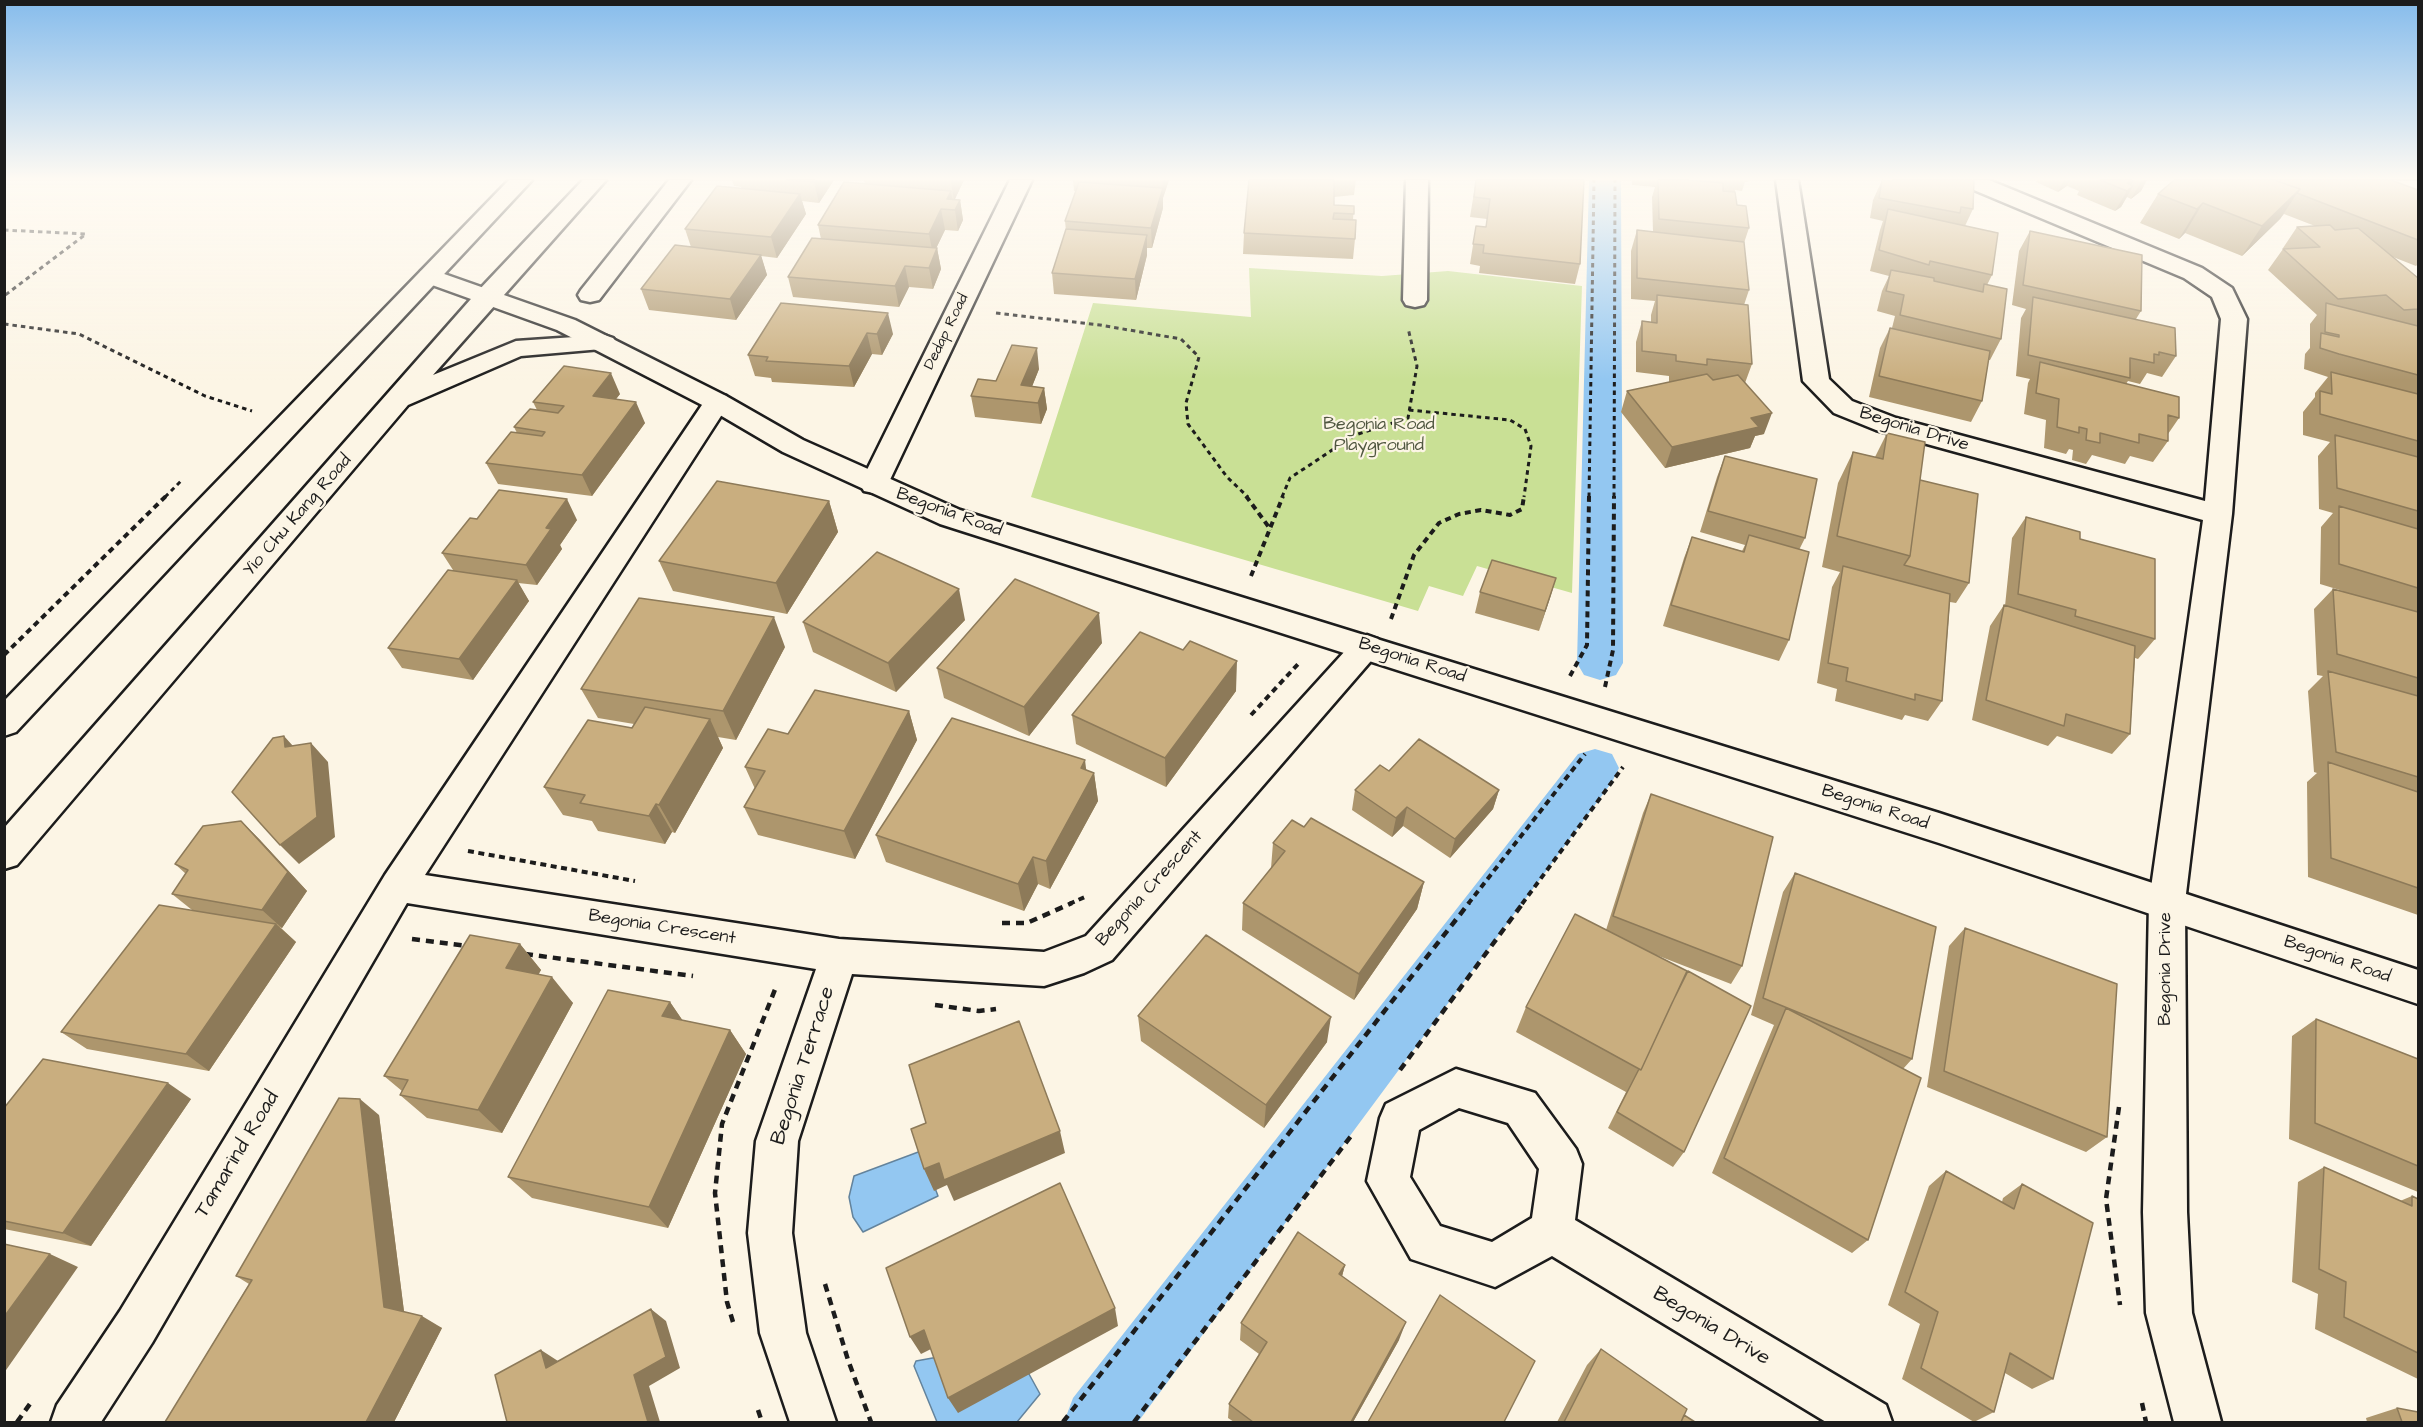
<!DOCTYPE html>
<style>
body{margin:0}
#map{position:relative;width:2423px;height:1427px;overflow:hidden;background:#fcf5e5;font-family:"Architects Daughter",sans-serif}
canvas{display:block}
.frame{position:absolute;inset:0;border:6px solid #1c1c1c;pointer-events:none}
</style>
<div id="map">
<canvas width="2423" height="1427"></canvas>
<div class="frame"></div>
</div>
<script>
const ctx = document.querySelector('canvas').getContext('2d');
ctx.lineJoin = 'round';
function fill(path, color) { ctx.fillStyle = color; ctx.fill(path, 'evenodd'); }
const toPath = rows => new Path2D(rows.map(r => 'M' + r).join(''));
function strokePath(path, color, width, dash) { ctx.strokeStyle = color; ctx.lineWidth = width; ctx.lineCap = dash ? 'butt' : 'round'; ctx.setLineDash(dash || []); ctx.stroke(path); }
function label(font, color, halo, rows, align = 'center') {
  ctx.font = font + ' "Architects Daughter",sans-serif'; ctx.lineWidth = 4.5; ctx.setLineDash([]); ctx.textBaseline = 'middle'; ctx.strokeStyle = halo; ctx.fillStyle = color; for (const [text, x, y, turn = 0] of rows) {
    ctx.save(); ctx.translate(x, y); ctx.rotate((+turn || 0) * Math.PI / 180); ctx.textAlign = isNaN(turn) ? turn : align; if (halo) ctx.strokeText(text, 0, 0); ctx.fillText(text, 0, 0); ctx.restore();
  }
}
const green = toPath([
 [1249,268,1382,276,1448,271,1582,286,1572,593,1477,566,1463,596,1429,586,1418,611,1031,497,1093,303,1251,317]
]);
const water = toPath([
 [921,1151,938,1196,863,1232,853,1217,849,1197,854,1176,921,1151],
 [938,1357,1029,1374,1040,1394,1017,1422,937,1422,914,1366,916,1361,938,1357]
]);
const canal = toPath([
 [1589,180,1621,180,1623,663,1616,675,1600,680,1584,675,1577,663,1589,180],
 [1595,749,1612,754,1619,768,1612,782,1138,1422,1064,1422,1073,1398,1578,754,1595,749]
]);
const pathFar2 = toPath([
 [4,230,86,234,4,296],
 [996,313,1100,325,1181,339,1199,357,1186,403,1188,424,1227,477,1248,497],
 [4,324,79,334,205,396,252,411],
 [1409,410,1510,420,1525,429,1531,446,1524,497],
 [165,497,181,481],
 [1282,497,1290,478,1355,435,1408,418,1417,366,1408,328],
 [1589,497,1594,180],
 [1614,497,1615,180]
]);
const pathFar1 = toPath([
 [1246,496,1271,530],
 [1251,576,1283,496],
 [1391,619,1414,555,1439,523,1459,514,1481,510,1510,515,1522,509,1524,496],
 [4,655,166,496],
 [1570,676,1587,645,1589,496],
 [1605,687,1613,650,1614,496],
 [1251,715,1299,663],
 [468,851,635,881],
 [1069,904,1087,896],
 [1468,904,1585,754],
 [1522,904,1623,767]
]);
const path = toPath([
 [1002,923,1027,923,1072,903],
 [412,939,467,946],
 [525,954,693,976],
 [935,1005,979,1011,996,1009],
 [1400,1070,1523,903],
 [2119,1107,2106,1199,2120,1305],
 [825,1284,848,1360,871,1422],
 [733,1322,727,1302,715,1193,722,1124,776,987],
 [2142,1403,2146,1422],
 [758,1410,762,1422],
 [17,1422,32,1401],
 [1063,1422,1469,903],
 [1134,1422,1351,1136]
]);
const minor = toPath([
 [669,180,691,180,599,300,590,302,581,300,578,295,581,290,669,180],
 [1010,180,1032,180,888,484,884,491,874,493,864,491,860,484,1010,180],
 [1406,180,1428,180,1427,300,1424,305,1415,307,1406,305,1403,300,1406,180],
 [1776,180,1798,180,1829,379,1852,401,1896,418,2205,501,2221,319,2212,297,2184,278,1962,185,1959,180,1989,180,2202,268,2232,288,2247,319,2232,514,2185,902,2187,1212,2192,1313,2221,1422,2174,1422,2146,1313,2143,1212,2149,902,2203,520,1876,430,1834,413,1803,381,1776,180],
 [2384,180,2418,181,2418,195,2387,185,2384,180],
 [717,394,726,396,730,402,425,875,839,939,1044,952,1086,936,1356,639,1367,635,1378,639,1383,647,1112,960,1084,973,1044,986,852,974,798,1141,792,1233,806,1333,836,1422,790,1422,760,1333,748,1233,756,1141,816,969,407,903,152,1343,101,1422,51,1422,57,1405,120,1311,385,875,708,396,717,394],
 [1456,1069,1535,1093,1576,1149,1582,1164,1575,1220,1886,1405,1892,1422,1826,1422,1552,1256,1495,1287,1411,1259,1367,1181,1380,1118,1386,1104,1456,1069],
 [1459,1108,1508,1123,1539,1169,1532,1218,1492,1242,1440,1226,1410,1177,1419,1130,1459,1108]
]);
const tertiary = toPath([
 [430,269,575,320,726,396,803,440,960,510,1939,813,2418,970,2418,1004,1939,843,940,524,783,452,708,408,557,330,421,281,418,276,421,271,430,269]
]);
const primary = toPath([
 [509,180,532,180,16,732,4,736,4,701,509,180],
 [583,180,606,180,433,375,516,341,604,335,613,338,617,343,613,348,521,356,408,405,17,865,4,869,4,828,478,291,583,180]
]);
const wall = toPath([
 [732,180,834,180,819,203,802,201,806,214,777,258,761,256,767,275,736,320,649,310,641,289,691,247,685,229,741,188,741,187,734,186],
 [864,180,964,180,955,199,960,200,963,220,958,231,945,230,936,248,937,248,941,269,933,289,909,287,899,307,793,297,788,277,821,239,818,225,865,184],
 [1073,180,1169,180,1163,198,1163,208,1152,248,1147,248,1147,255,1136,300,1054,294,1052,273,1066,231,1065,221,1076,191,1074,191],
 [1249,180,1357,180,1356,180,1354,195,1334,197,1334,205,1354,206,1353,220,1355,239,1353,259,1243,254,1244,233],
 [1476,180,1580,264,1575,284,1479,273,1480,266,1470,264,1476,226,1486,227,1487,219,1470,217],
 [1632,180,1749,180,1748,182,1745,182,1742,191,1735,190,1735,192,1737,205,1749,228,1744,243,1749,290,1744,305,1752,364,1745,383,1764,434,1755,436,1750,448,1665,468,1621,412,1627,391,1669,382,1669,376,1636,372,1636,342,1642,321,1651,322,1651,315,1655,301,1631,299,1631,251,1637,230,1653,232,1652,197,1655,187,1632,185],
 [1882,180,1974,180,1973,209,1965,226,1992,275,1987,285,2001,339,1990,360,1988,360,1982,401,1971,422,1869,397,1880,348,1890,328,1892,328,1895,316,1877,311,1882,291,1889,276,1870,271,1880,230,1883,221,1870,218,1873,200],
 [2037,180,2147,180,2141,191,2131,199,2127,197,2121,207,2115,211,2077,195,2079,191,2067,186,2058,192,2036,182],
 [2418,190,2418,264,2416,266,2393,257,2418,278,2418,915,2308,877,2307,782,2317,773,2314,772,2308,691,2323,676,2317,675,2314,609,2333,589,2343,591,2320,584,2321,527,2333,513,2319,509,2318,456,2330,442,2303,435,2303,412,2315,397,2315,393,2328,377,2304,369,2305,354,2310,348,2310,324,2317,315,2268,270,2283,249,2284,249,2283,248,2297,227,2315,226,2284,214,2280,219,2242,256,2185,233,2179,239,2140,223,2158,194],
 [2030,231,2141,311,2136,319,2176,356,2162,377,2147,373,2140,384,2128,381,2126,384,2179,418,2168,434,2168,441,2153,462,2130,456,2125,464,2092,455,2086,464,2072,460,2073,450,2069,449,2066,454,2044,448,2046,420,2024,414,2028,383,2030,379,2016,376,2021,318,2026,309,2012,305,2019,251],
 [781,303,893,334,882,355,872,354,854,387,772,382,771,378,755,376,748,355],
 [1039,369,1032,386,1044,388,1047,409,1041,424,975,417,971,396,996,381],
 [620,394,616,399,645,423,592,496,498,484,486,463,517,433,514,427,537,410,533,402],
 [1887,433,1920,480,1969,583,1956,603,1950,602,1942,701,1928,721,1905,715,1902,720,1835,701,1837,689,1817,683,1832,587,1840,572,1822,567,1838,483,1853,452,1875,457],
 [1725,456,1805,538,1799,550,1789,640,1779,661,1663,626,1684,558,1692,537,1742,551,1745,545,1700,532,1717,477],
 [829,501,838,532,787,614,673,591,659,561],
 [2026,517,2080,539,2155,639,2138,659,2135,658,2130,734,2112,754,2057,736,2048,746,1972,720,1990,626,2004,605,2005,606,2012,538],
 [477,519,577,520,560,545,562,549,537,585,518,583,529,601,473,680,402,668,388,648,453,570,442,553],
 [1556,578,1539,631,1475,613,1480,592],
 [965,620,896,692,813,652,803,622],
 [1102,643,1029,736,944,698,937,668],
 [785,647,736,740,718,737,723,748,675,833,672,832,665,844,598,831,592,821,563,815,544,787,632,728,634,724,598,718,581,689],
 [1183,650,1236,691,1166,787,1076,744,1072,715],
 [909,711,917,740,855,859,758,835,744,807,755,789,745,767,788,734],
 [1086,770,1094,773,1098,801,1050,889,1038,884,1024,911,886,862,876,835],
 [1389,771,1499,790,1493,809,1450,858,1403,826,1392,837,1352,810,1355,790],
 [1651,794,1742,966,1731,984,1651,953,1682,982,1684,1152,1673,1167,1608,1128,1626,1092,1516,1032,1526,1007,1606,930,1643,813],
 [241,821,260,840,307,891,282,928,280,927,296,942,209,1071,87,1049,61,1032,192,910,172,894,186,874,175,864],
 [1304,827,1424,882,1417,909,1354,1000,1242,930,1243,903,1271,868,1273,843],
 [1795,873,1912,1059,1903,1069,1868,1240,1852,1253,1712,1173,1774,1025,1751,1015,1783,892],
 [1965,928,2107,1137,2086,1152,1927,1087,1949,946],
 [520,944,541,970,538,974,573,1003,502,1133,427,1118,400,1095,402,1091,384,1076],
 [670,1002,683,1021,730,1030,746,1054,668,1228,532,1198,508,1177],
 [1138,1016,1327,1042,1264,1128,1141,1041],
 [2316,1019,2418,1059,2418,1192,2289,1139,2292,1036],
 [191,1099,91,1246,4,1229,4,1108],
 [379,1115,404,1312,442,1328,394,1422,165,1422,249,1284,236,1276],
 [2324,1167,2400,1201,2412,1196,2418,1199,2418,1379,2315,1329,2318,1294,2292,1282,2298,1182],
 [1946,1171,2002,1202,2003,1198,2022,1184,2053,1379,2032,1389,2005,1373,1994,1412,1974,1422,1902,1379,1920,1324,1888,1305,1929,1186],
 [1345,1265,1342,1276,1399,1340,1353,1422,1234,1422,1228,1418,1229,1404,1259,1354,1240,1340,1241,1323],
 [1601,1349,1684,1415,1695,1422,1557,1422,1587,1365],
 [2397,1408,2418,1422,2367,1422,2366,1418]
]);
const shadedWall = toPath([
 [815,180,834,180,819,203,814,182],
 [951,180,964,180,954,201,951,181],
 [1162,180,1169,180,1163,198,1163,208,1152,248,1151,228,1163,188],
 [2064,180,2070,180,2067,186,2058,192],
 [2132,180,2134,180,2129,189,2133,186,2121,207,2115,211,2127,191,2127,183],
 [2142,180,2147,180,2141,191,2131,199],
 [2300,189,2280,219,2242,256,2262,226],
 [951,191,954,210,947,199],
 [800,194,806,214,777,258,771,237],
 [960,200,963,220,958,231,955,210],
 [2203,203,2185,233,2179,239,2197,209],
 [941,209,945,230,933,255,929,234],
 [1147,235,1147,255,1136,300,1135,279],
 [937,248,941,269,933,289,929,268],
 [761,255,767,275,736,320,730,299],
 [905,266,909,287,899,307,895,286],
 [888,313,893,334,882,355,877,334],
 [867,333,872,354,854,387,849,366],
 [1037,348,1039,369,1026,402,1021,385],
 [611,373,620,394,602,417,593,396],
 [1044,388,1047,409,1041,424,1038,403],
 [636,402,645,423,592,496,582,475],
 [1772,413,1764,434,1755,436,1750,448,1665,468,1672,447,1751,418],
 [567,499,577,520,560,545,562,549,537,585,526,565,546,528],
 [829,501,838,532,787,614,776,583],
 [1556,578,1550,598,1539,631,1545,611],
 [517,580,529,601,473,680,459,659],
 [959,589,965,620,896,692,888,663],
 [1099,613,1102,643,1029,736,1024,707],
 [774,617,785,647,736,740,723,711],
 [1237,661,1236,691,1166,787,1165,758],
 [909,711,917,740,855,859,844,831],
 [710,719,723,748,675,833,659,805],
 [284,736,302,756,285,747],
 [311,743,328,762,335,837,299,864,280,845],
 [1085,760,1088,784,1094,773,1098,801,1050,889,1046,861,1081,768],
 [1499,790,1493,809,1450,858,1455,839],
 [656,804,672,832,665,844,649,816],
 [1407,807,1403,826,1392,837,1396,818],
 [241,821,260,840,307,891,282,928,262,910],
 [1033,857,1038,884,1024,911,1018,884],
 [1424,882,1417,909,1354,1000,1359,974],
 [276,924,296,942,209,1071,186,1054],
 [520,944,541,970,528,994,506,968],
 [552,977,573,1003,502,1133,478,1110],
 [670,1002,687,1027,662,1016],
 [1331,1017,1327,1042,1264,1128,1266,1105],
 [730,1030,746,1054,668,1228,649,1207],
 [168,1083,191,1099,91,1246,63,1233],
 [360,1099,379,1115,405,1319,384,1307],
 [1060,1131,1065,1153,954,1201,947,1185,934,1191,924,1169,939,1163],
 [50,1254,78,1267,4,1373,4,1317],
 [1345,1265,1340,1284,1339,1274],
 [1115,1308,1118,1326,958,1413,948,1398],
 [651,1309,666,1321,680,1368,649,1386,660,1422,648,1422,634,1375],
 [422,1316,442,1328,394,1422,366,1422],
 [1406,1322,1399,1340,1353,1422,1351,1422],
 [924,1330,935,1347,921,1354,910,1337],
 [541,1350,558,1361,564,1379,546,1368]
]);
const building = toPath([
 [786,180,815,180,814,182,786,180],
 [1249,180,1334,180,1334,205,1354,206,1354,214,1334,213,1333,219,1356,220,1355,239,1244,233,1249,180],
 [1476,180,1584,180,1580,264,1483,253,1484,245,1473,244,1476,226,1486,227,1490,199,1474,197,1476,180],
 [1658,180,1687,180,1723,183,1723,191,1735,192,1737,205,1746,206,1749,228,1659,219,1658,180],
 [1882,180,1892,181,1892,180,1974,180,1973,209,1961,207,1960,213,1879,198,1882,180],
 [2100,180,2132,180,2127,183,2133,186,2127,191,2100,180],
 [2174,180,2274,180,2300,189,2262,226,2203,203,2197,209,2158,194,2174,180],
 [2274,180,2391,180,2418,190,2418,240,2297,193,2300,189,2274,180],
 [844,182,951,191,947,199,960,200,955,210,941,209,929,234,818,225,844,182],
 [1079,182,1163,188,1151,228,1065,221,1079,182],
 [717,186,800,194,771,237,685,229,717,186],
 [1888,209,1998,233,1992,275,1930,261,1929,265,1879,250,1888,209],
 [2330,225,2335,230,2358,228,2418,278,2418,309,2404,310,2386,295,2338,299,2283,249,2320,247,2297,227,2330,225],
 [1066,229,1147,235,1135,279,1052,273,1066,229],
 [1637,230,1744,242,1749,290,1637,278,1637,230],
 [2030,231,2142,255,2141,311,2023,285,2030,231],
 [812,238,937,248,929,268,905,266,895,286,788,277,812,238],
 [675,245,761,255,730,299,641,289,675,245],
 [1891,270,1934,278,1934,281,1983,292,1984,284,2007,289,2001,339,1900,315,1904,295,1886,291,1891,270],
 [1657,295,1748,305,1752,364,1707,359,1707,365,1676,361,1676,355,1642,351,1642,321,1657,323,1657,295],
 [2033,297,2175,328,2176,356,2159,352,2159,355,2154,354,2154,363,2130,358,2130,378,2028,355,2033,297],
 [781,303,888,313,877,334,867,333,849,366,766,361,768,357,748,355,781,303],
 [2326,303,2418,326,2418,375,2339,354,2320,348,2321,333,2339,337,2339,335,2325,332,2326,303],
 [1890,328,1990,351,1982,401,1879,376,1890,328],
 [1012,345,1037,348,1021,385,1044,388,1038,403,971,396,978,379,996,381,1012,345],
 [2040,362,2179,397,2179,418,2168,415,2168,441,2139,434,2139,443,2100,433,2100,443,2086,440,2087,429,2079,427,2079,433,2057,427,2059,399,2036,393,2040,362],
 [564,366,611,373,593,396,636,402,582,475,486,463,511,432,542,436,545,432,514,427,530,409,558,413,564,406,533,402,564,366],
 [2331,372,2418,394,2418,441,2320,414,2320,391,2332,394,2331,372],
 [1707,374,1713,380,1738,375,1772,413,1751,418,1759,427,1672,447,1627,391,1707,374],
 [1887,433,1925,442,1910,556,1837,536,1853,452,1883,459,1887,433],
 [2335,435,2418,457,2418,511,2337,488,2335,435],
 [1725,456,1817,479,1805,538,1708,511,1725,456],
 [1920,480,1978,494,1969,583,1904,565,1910,556,1920,480],
 [717,481,829,501,776,583,659,561,717,481],
 [499,490,567,499,546,528,551,529,526,565,442,553,470,518,477,519,499,490],
 [2339,506,2418,529,2418,588,2339,564,2339,506],
 [2026,517,2080,532,2080,539,2155,559,2155,639,2075,616,2076,610,2018,594,2026,517],
 [1749,535,1809,552,1789,640,1671,605,1692,537,1744,552,1749,535],
 [877,552,959,589,888,663,803,622,877,552],
 [1492,560,1556,578,1545,611,1480,592,1492,560],
 [1843,566,1950,594,1942,701,1915,694,1915,700,1846,681,1848,668,1828,663,1843,566],
 [448,570,517,580,459,659,388,648,448,570],
 [1015,579,1099,613,1024,707,937,668,1015,579],
 [2333,589,2418,612,2418,678,2337,654,2333,589],
 [639,598,774,617,723,711,581,689,639,598],
 [2004,605,2135,646,2130,734,2066,714,2064,726,1986,700,2004,605],
 [1140,632,1183,650,1190,641,1237,661,1165,758,1072,715,1140,632],
 [2328,671,2418,696,2418,777,2336,752,2328,671],
 [815,690,909,711,844,831,744,807,765,771,745,767,768,729,788,734,815,690],
 [645,707,710,719,659,805,656,804,649,816,580,803,585,795,544,787,588,720,632,728,645,707],
 [952,718,1085,760,1081,768,1094,773,1046,861,1033,857,1018,884,876,835,952,718],
 [284,736,285,747,311,743,317,817,280,845,232,792,273,738,284,736],
 [1419,739,1499,790,1455,839,1407,807,1396,818,1355,790,1380,765,1389,771,1419,739],
 [2328,762,2418,792,2418,888,2331,858,2328,762],
 [1651,794,1773,837,1742,966,1613,916,1651,794],
 [1311,818,1424,882,1359,974,1243,903,1285,851,1273,843,1292,820,1304,827,1311,818],
 [241,821,288,872,262,910,172,894,188,870,175,864,203,826,241,821],
 [1795,873,1936,927,1912,1059,1763,998,1795,873],
 [159,905,276,924,186,1054,61,1032,159,905],
 [1575,914,1687,971,1641,1070,1526,1007,1575,914],
 [1965,928,2117,984,2107,1137,1944,1071,1965,928],
 [470,935,520,944,506,968,552,977,478,1110,400,1095,408,1080,384,1076,470,935],
 [1206,935,1331,1017,1266,1105,1138,1016,1206,935],
 [1688,971,1751,1006,1684,1152,1617,1112,1639,1069,1641,1070,1672,1003,1688,971],
 [608,990,670,1002,662,1016,730,1030,649,1207,508,1177,608,990],
 [1786,1008,1921,1078,1868,1240,1724,1158,1786,1008],
 [2316,1019,2418,1059,2418,1166,2315,1123,2316,1019],
 [1019,1021,1060,1131,944,1180,939,1163,924,1169,911,1129,926,1123,909,1065,1019,1021],
 [43,1059,168,1083,63,1233,4,1221,4,1108,43,1059],
 [339,1098,360,1099,384,1307,422,1316,366,1422,165,1422,252,1280,236,1276,339,1098],
 [2324,1167,2412,1206,2412,1196,2418,1199,2418,1353,2344,1317,2346,1282,2319,1269,2324,1167],
 [1946,1171,2014,1209,2022,1184,2093,1223,2053,1379,2010,1353,1994,1412,1921,1368,1938,1312,1905,1292,1946,1171],
 [1060,1183,1115,1308,948,1398,924,1330,910,1337,886,1268,1060,1183],
 [1298,1232,1345,1265,1339,1274,1406,1322,1351,1422,1253,1422,1229,1404,1267,1342,1241,1323,1298,1232],
 [4,1244,50,1254,4,1317,4,1244],
 [1440,1295,1535,1361,1504,1422,1368,1422,1440,1295],
 [651,1309,666,1357,634,1375,648,1422,507,1422,495,1375,541,1350,546,1368,651,1309],
 [1601,1349,1687,1409,1681,1422,1564,1422,1601,1349],
 [2397,1408,2418,1412,2418,1422,2402,1422,2397,1408],
 [1684,1415,1695,1422,1681,1422,1684,1415]
]);
const farStreetnames = [
 ["Dedap Road",947,332,-64]
];
const parkNames = [
 ["Begonia Road",1379,425],
 ["Playground",1379,446]
];
const streetNames = [
 ["Begonia Drive",1914,430,17],
 ["Begonia Road",949,513,20],
 ["Yio Chu Kang Road",298,516,-49],
 ["Begonia Road",1412,661,18],
 ["Begonia Road",1875,808,18],
 ["Begonia Crescent",1150,889,-48],
 ["Begonia Crescent",662,928,9],
 ["Begonia Road",2337,960,19],
 ["Begonia Drive",2166,969,-90]
];
const nearStreetnames = [
 ["Begonia Terrace",804,1066,-72],
 ["Tamarind Road",238,1155,-59],
 ["Begonia Drive",1711,1327,31]
];
fill(green, '#c9e095');
fill(water, '#93c7f1');
strokePath(water, '#63839c', 1.5);
fill(canal, '#93c7f1');
strokePath(minor, '#1c1c1c', 5);
strokePath(tertiary, '#1c1c1c', 5);
strokePath(primary, '#1c1c1c', 5);
strokePath(pathFar2, '#1c1c1c', 3, [4.5, 4]);
strokePath(pathFar1, '#1c1c1c', 4, [6, 4.5]);
strokePath(path, '#1c1c1c', 4.5, [8, 6]);
fill(minor, '#fcf5e5');
fill(tertiary, '#fcf5e5');
fill(primary, '#fcf5e5');
fill(wall, '#ad966d');
fill(shadedWall, '#8d7a59');
fill(building, '#c9ae7f');
strokePath(building, '#8d7a59', 1.5);
const sky = ctx.createLinearGradient(0, 0, 0, 380);
sky.addColorStop(0, '#86bcec');
sky.addColorStop(0.47, '#fefaf3');
sky.addColorStop(1, '#fefaf300');
ctx.fillStyle = sky;
ctx.fillRect(0, 0, 2423, 380);
label('15px', '#1c1c1c', '#fcf5e5', farStreetnames);
label('18px', '#505740', '#fcf5e5', parkNames);
label('18px', '#1c1c1c', '#fcf5e5', streetNames);
label('21px', '#1c1c1c', '#fcf5e5', nearStreetnames);
</script>
